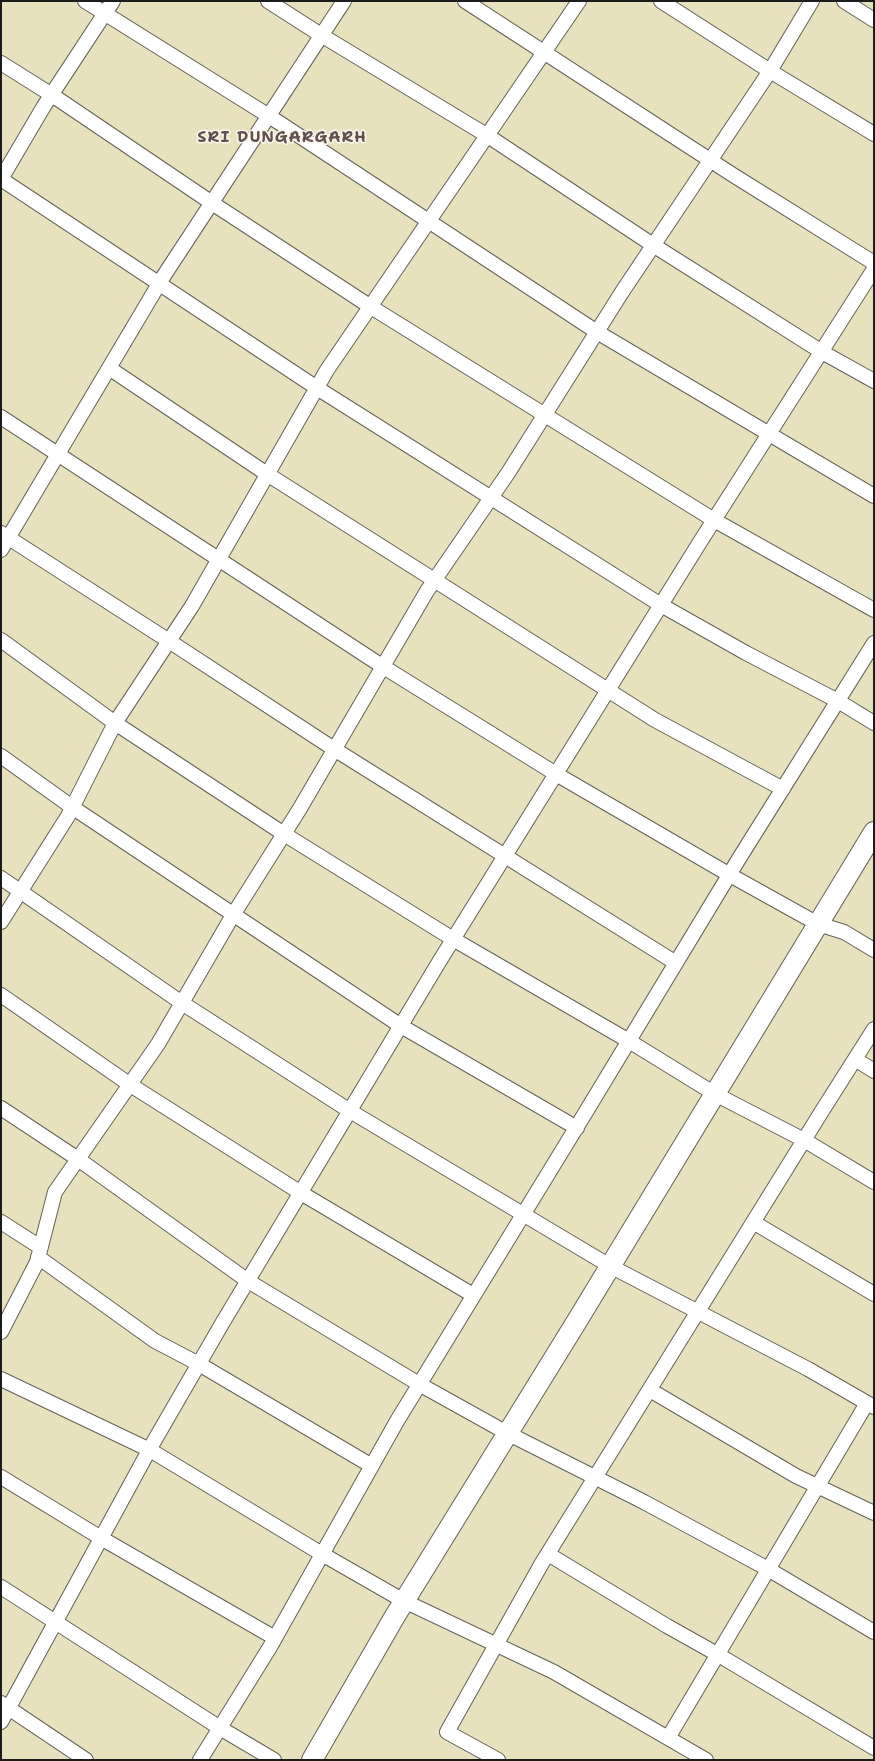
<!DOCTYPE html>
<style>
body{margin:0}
#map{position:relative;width:875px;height:1761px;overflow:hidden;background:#e8e1be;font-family:"Shantell Sans",sans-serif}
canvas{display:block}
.frame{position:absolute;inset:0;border:2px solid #1c1c1c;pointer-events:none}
</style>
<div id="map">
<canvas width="875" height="1761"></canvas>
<div class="frame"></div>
</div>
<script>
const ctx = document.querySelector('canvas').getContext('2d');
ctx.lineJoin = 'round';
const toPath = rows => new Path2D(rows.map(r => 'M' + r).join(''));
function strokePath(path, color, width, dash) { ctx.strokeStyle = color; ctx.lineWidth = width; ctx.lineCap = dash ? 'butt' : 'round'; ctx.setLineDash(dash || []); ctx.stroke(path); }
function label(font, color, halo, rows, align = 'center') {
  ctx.font = font + ' "Shantell Sans",sans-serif'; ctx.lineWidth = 3; ctx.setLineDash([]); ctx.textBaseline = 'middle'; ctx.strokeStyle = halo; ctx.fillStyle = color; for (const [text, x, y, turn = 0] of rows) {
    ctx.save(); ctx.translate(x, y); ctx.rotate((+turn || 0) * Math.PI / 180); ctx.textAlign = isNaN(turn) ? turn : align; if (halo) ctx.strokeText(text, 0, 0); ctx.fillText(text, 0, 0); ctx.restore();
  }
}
const street = toPath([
 [85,1,269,116,597,332,874,496],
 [268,1,321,35,488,136,653,245,822,352,874,381],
 [465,1,733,175,874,263],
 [661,1,770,71,874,134],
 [844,1,874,20],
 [1,63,52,95,212,203,371,307,714,520,874,610],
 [1,179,317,388,661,605,746,653,838,701,874,723],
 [1,179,44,106,113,1],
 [109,368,267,474,655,720,783,789],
 [1,417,382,666,556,774,730,875,818,924,844,932,874,950],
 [1,533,169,641,334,749,676,963],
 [1,550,163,277,344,1],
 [1,640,115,723,284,834,453,939,629,1041,715,1094,804,1140,874,1182],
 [1,756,72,807,401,1026,577,1128],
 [1,878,182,1003,350,1111,610,1266,808,1369,874,1407],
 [1,922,68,816,115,723,192,606,327,370,579,1],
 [1,995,129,1084,301,1193,473,1295],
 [855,1059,874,1071],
 [1,1108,78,1159,248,1281,419,1384,507,1433,644,1502,768,1569,874,1632],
 [1,1222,40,1247],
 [753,1222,874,1294],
 [38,1257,155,1341,199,1364,372,1466],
 [1,1332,37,1262,55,1192,158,1044,233,915,299,810,427,591,508,473,622,292,770,71,812,1],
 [1,1379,150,1450,322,1554,404,1601,554,1672,706,1760],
 [650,1390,796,1476,874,1513],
 [1,1477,101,1538,275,1638],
 [548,1554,667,1626,717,1654,874,1748],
 [1,1587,220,1728,274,1760],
 [1,1703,86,1760],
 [1,1722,153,1443,223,1322,439,962,700,542,874,269],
 [668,1738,867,1403],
 [200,1760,270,1647,397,1421,584,1115,740,857,874,643],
 [498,1760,447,1732,542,1563,822,1111,874,1029]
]);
const secondary = toPath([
 [312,1760,395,1616,577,1321,874,832]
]);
const districtNames = [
 ["SRI DUNGARGARH",282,138]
];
strokePath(street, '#636155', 16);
strokePath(secondary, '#636155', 22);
strokePath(street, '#fff', 14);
strokePath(secondary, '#fff', 20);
ctx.letterSpacing = '1px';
label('bold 16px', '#63504f', '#fbf7ec', districtNames);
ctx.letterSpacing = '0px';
</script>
